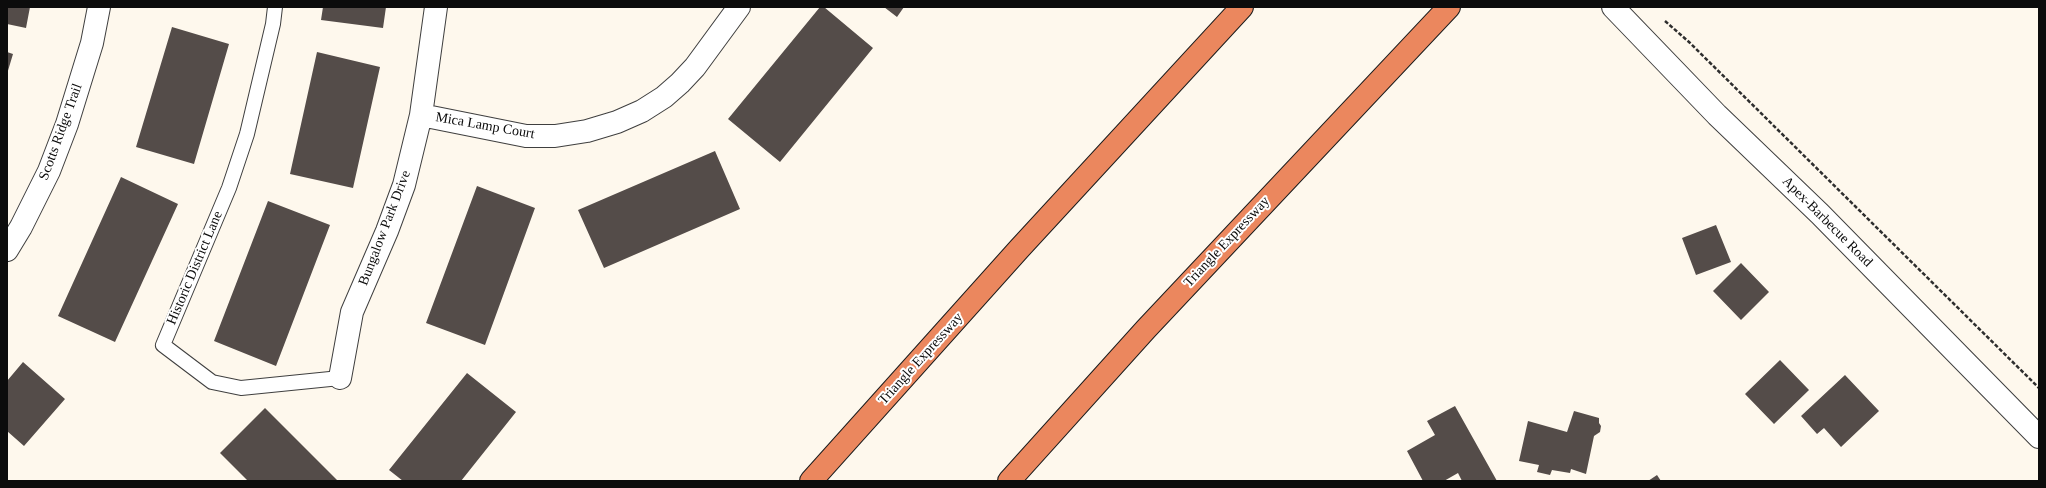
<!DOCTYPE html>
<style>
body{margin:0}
#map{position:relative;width:2046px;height:488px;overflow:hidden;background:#fef8ed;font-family:Georgia,serif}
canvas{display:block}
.frame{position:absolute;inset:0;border:8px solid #0c0c0c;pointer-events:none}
</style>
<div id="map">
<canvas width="2046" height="488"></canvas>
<div class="frame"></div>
</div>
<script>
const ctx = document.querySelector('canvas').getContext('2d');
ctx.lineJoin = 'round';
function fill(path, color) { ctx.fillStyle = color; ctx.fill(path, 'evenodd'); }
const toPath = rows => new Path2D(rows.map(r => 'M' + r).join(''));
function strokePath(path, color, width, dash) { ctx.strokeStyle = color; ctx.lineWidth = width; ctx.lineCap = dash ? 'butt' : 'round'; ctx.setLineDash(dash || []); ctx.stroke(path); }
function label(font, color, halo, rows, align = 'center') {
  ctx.font = font + ' Georgia,serif'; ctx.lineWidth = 4; ctx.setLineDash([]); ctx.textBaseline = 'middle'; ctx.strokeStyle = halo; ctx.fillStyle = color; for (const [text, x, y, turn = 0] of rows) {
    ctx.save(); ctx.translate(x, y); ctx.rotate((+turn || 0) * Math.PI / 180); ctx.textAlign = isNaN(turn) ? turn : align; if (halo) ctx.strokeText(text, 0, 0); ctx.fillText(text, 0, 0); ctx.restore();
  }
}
const building = toPath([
 [7,7,30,7,26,28,7,24],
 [323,7,386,7,383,28,321,20],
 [820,7,824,7,873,48,780,162,728,119],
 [884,7,904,7,897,17],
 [172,27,229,44,194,164,136,147],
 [7,52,13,54,7,74],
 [317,52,380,67,353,188,290,174],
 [715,151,740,209,604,268,578,210],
 [121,177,178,204,115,342,58,316],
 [477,186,535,208,485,345,426,323],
 [268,201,330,225,276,366,214,341],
 [1716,225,1731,262,1696,275,1682,238],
 [1741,263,1769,292,1741,320,1713,291],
 [1780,360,1809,390,1774,424,1745,394],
 [23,362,65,399,24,446,7,431,7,381],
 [467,373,516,412,461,481,403,481,389,470],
 [1845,375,1879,411,1841,447,1824,428,1817,434,1801,416],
 [1455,406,1497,481,1462,481,1458,473,1444,481,1423,481,1407,451,1435,435,1427,421],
 [265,408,338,481,248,481,220,453],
 [1574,411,1599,418,1599,423,1601,426,1600,432,1594,436,1586,474,1571,469,1570,473,1552,470,1550,475,1537,472,1539,465,1519,461,1528,421,1567,432],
 [1657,475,1661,481,1648,481]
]);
const path = toPath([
 [1665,21,1689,42,2039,388]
]);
const service = toPath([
 [275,7,273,24,247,134,229,188,163,345,212,382,241,388,340,378]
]);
const minor = toPath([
 [421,115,526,136,555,136,587,131,617,122,642,111,664,97,680,83,695,67,739,7],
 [7,250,21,227,49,171,67,124,92,43,99,7],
 [340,378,352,312,387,231,404,185,421,115,436,7]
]);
const tertiary = toPath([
 [1613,7,1717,115,1820,214,2039,437]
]);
const motorway = toPath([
 [811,481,1019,249,1242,7],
 [1009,481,1146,329,1449,7]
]);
const streetNames = [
 ["Mica Lamp Court",485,126,10],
 ["Scotts Ridge Trail",61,132,-70],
 ["Apex-Barbecue Road",1827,222,45],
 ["Bungalow Park Drive",385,228,-69],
 ["Triangle Expressway",1227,242,-47],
 ["Historic District Lane",195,268,-67],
 ["Triangle Expressway",921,359,-48]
];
fill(building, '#544c49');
strokePath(service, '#3f3f3f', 16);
strokePath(minor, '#3f3f3f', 24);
strokePath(tertiary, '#3f3f3f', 24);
strokePath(motorway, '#1d1d1d', 24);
strokePath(path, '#2e2e2e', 2.5, [4, 2]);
strokePath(service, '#fff', 14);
strokePath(minor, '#fff', 22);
strokePath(tertiary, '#fff', 22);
strokePath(motorway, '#eb875e', 22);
label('14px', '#0c0c0c', '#fff', streetNames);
</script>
